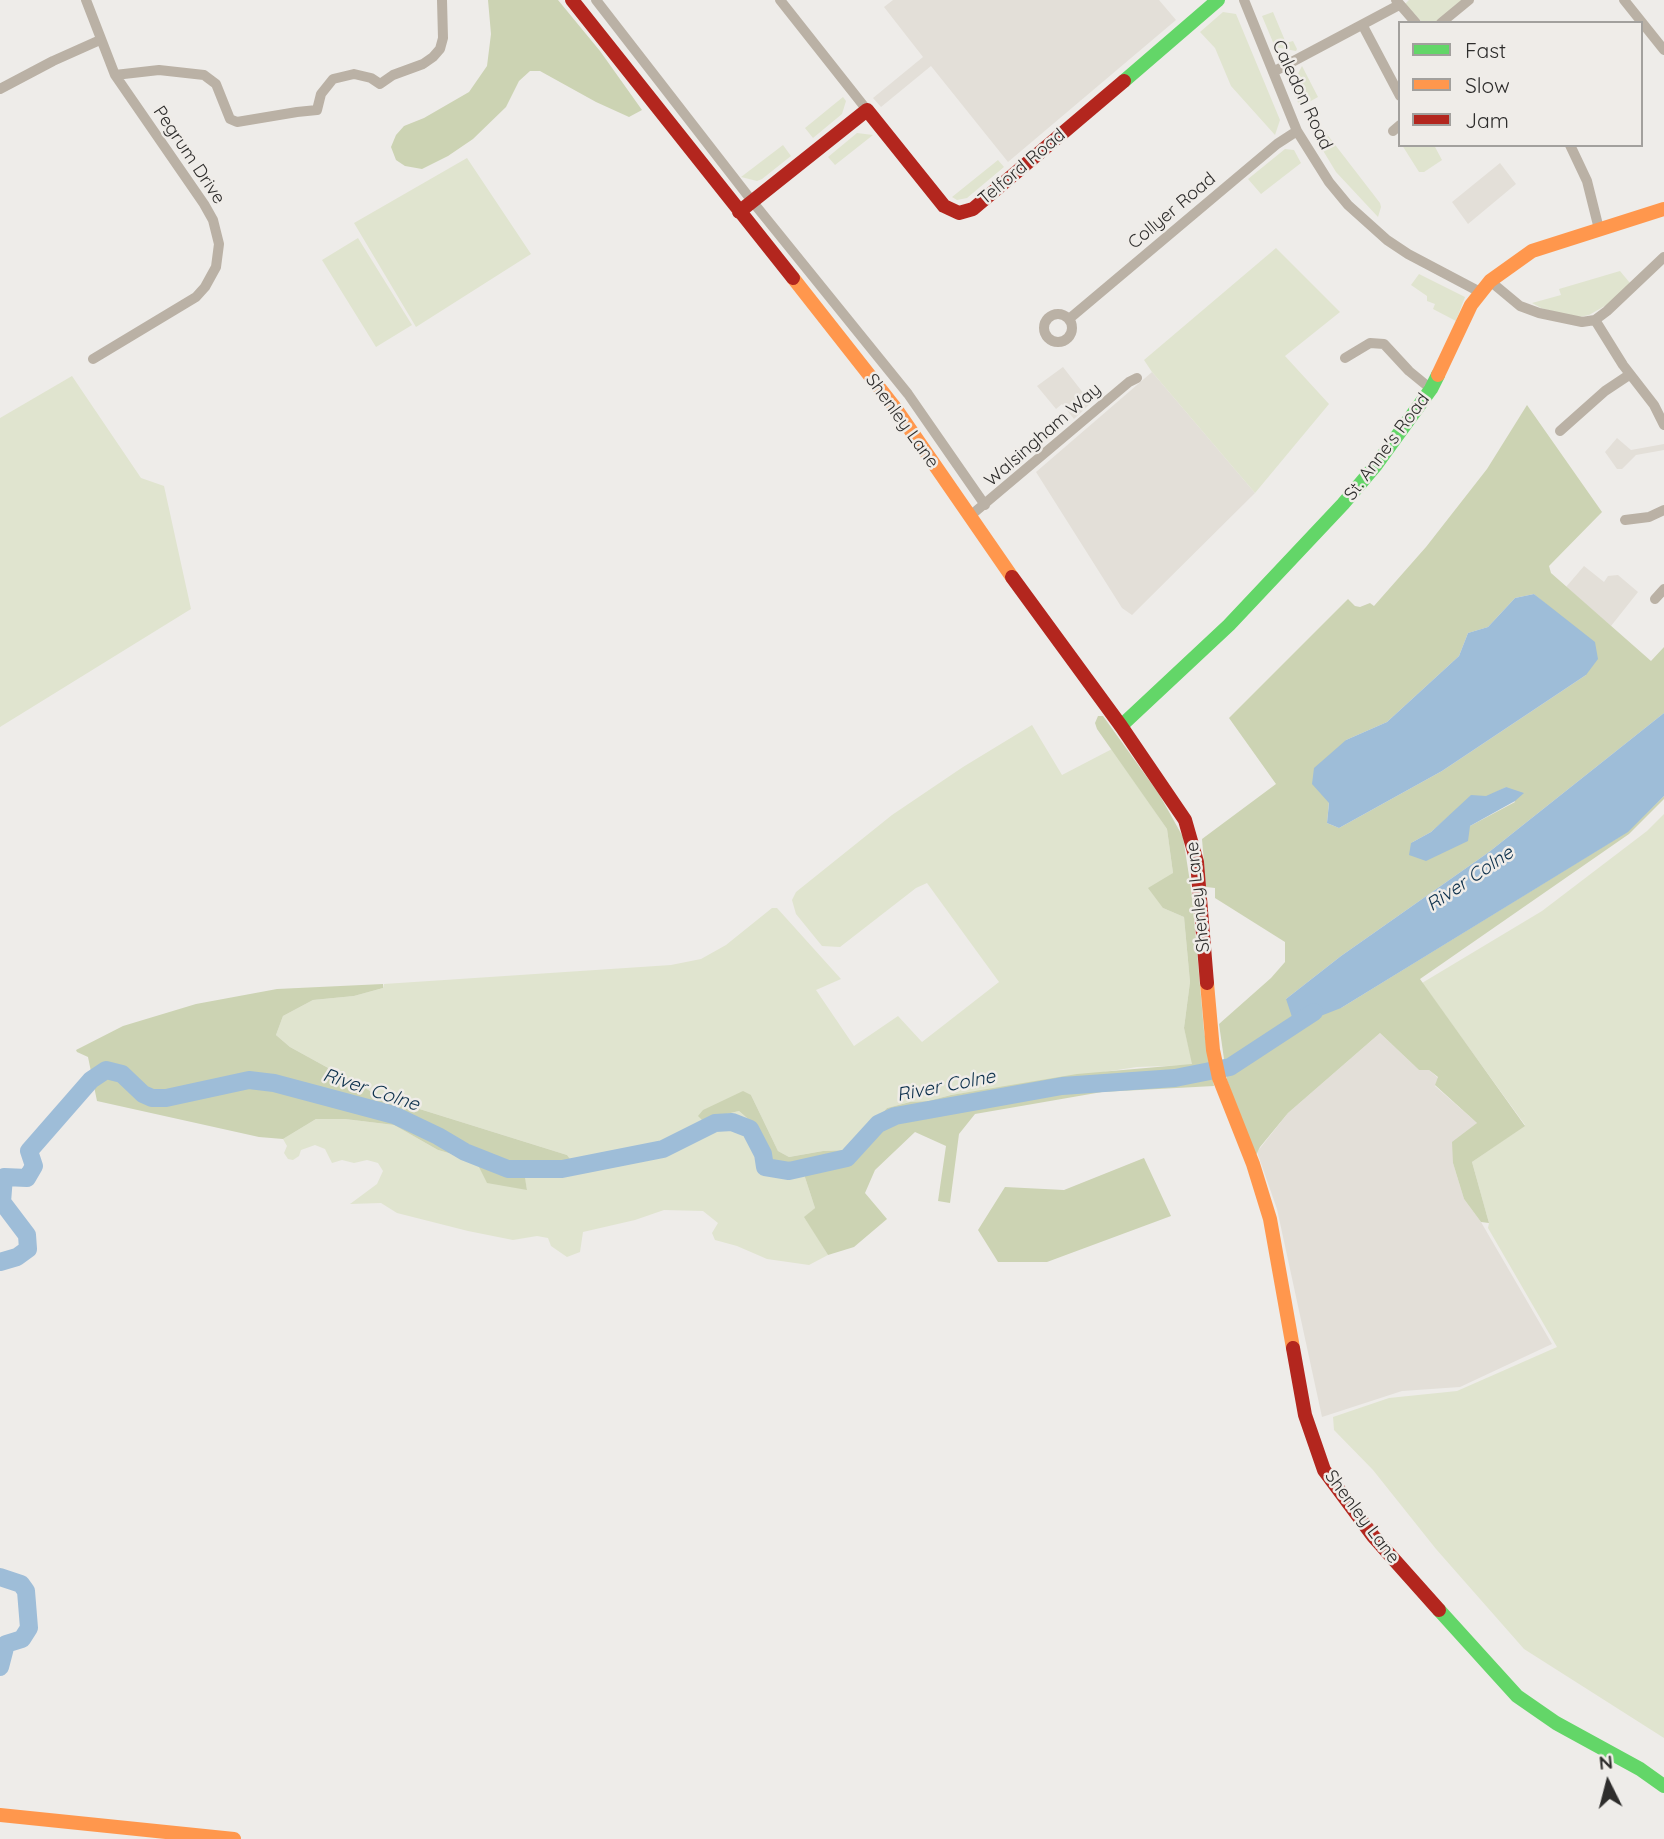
<!DOCTYPE html>
<style>
body{margin:0}
#map{position:relative;width:1664px;height:1839px;overflow:hidden;background:#eeece9;font-family:Quicksand,sans-serif}
canvas{display:block}
.legend{position:absolute;left:1398px;top:21px;width:245px;height:126px;box-sizing:border-box;background:#efece8;border:2px solid #a2a09d;margin:0;padding:9px 12px;list-style:none;font-size:21px;color:#2e2d2c}
.legend li{display:flex;align-items:center;gap:14px;height:35px}
.legend b{width:35px;border:2px solid #a2a09d}
.north{position:absolute;left:1573px;top:1748px;width:70px;height:70px;-webkit-text-stroke:5px #efece8;paint-order:stroke;rotate:354deg;font-size:19px;font-weight:700;line-height:28px;text-align:center;color:#2e2d2c}
.north::after{content:'';display:block;margin:auto;width:24px;height:32px;background:#2e2d2c;clip-path:polygon(50% 0,100% 100%,50% 72%,0 100%)}
</style>
<div id="map">
<canvas width="1664" height="1839"></canvas>
<ul class="legend">
<li><b style="height:9px;background:#63d668"></b>Fast</li>
<li><b style="height:9px;background:#ff974d"></b>Slow</li>
<li><b style="height:9px;background:#b3261e"></b>Jam</li>
</ul>
<div class="north">N</div>
</div>
<script>
const ctx = document.querySelector('canvas').getContext('2d');
ctx.lineJoin = 'round';
function fill(path, color) { ctx.fillStyle = color; ctx.fill(path, 'evenodd'); }
const toPath = rows => new Path2D(rows.map(r => 'M' + r).join(''));
function strokePath(path, color, width, dash) { ctx.strokeStyle = color; ctx.lineWidth = width; ctx.lineCap = dash ? 'butt' : 'round'; ctx.setLineDash(dash || []); ctx.stroke(path); }
function label(font, color, halo, rows, align = 'center') {
  ctx.font = font + ' Quicksand,sans-serif'; ctx.lineWidth = 5; ctx.setLineDash([]); ctx.textBaseline = 'middle'; ctx.strokeStyle = halo; ctx.fillStyle = color; for (const [text, x, y, turn = 0] of rows) {
    ctx.save(); ctx.translate(x, y); ctx.rotate((+turn || 0) * Math.PI / 180); ctx.textAlign = isNaN(turn) ? turn : align; if (halo) ctx.strokeText(text, 0, 0); ctx.fillText(text, 0, 0); ctx.restore();
  }
}
const built = toPath([
 [893,0,1159,0,1176,20,1008,162,931,66,881,107,873,98,923,57,884,7],
 [1500,163,1516,184,1468,224,1452,202],
 [1063,367,1091,403,1074,419,1062,404,1056,409,1037,386],
 [1152,372,1255,493,1132,615,1122,608,1036,472],
 [1617,438,1631,450,1664,444,1664,450,1636,455,1622,469,1617,469,1605,452],
 [1584,566,1604,582,1608,576,1618,575,1638,592,1611,626,1566,587],
 [1380,1033,1419,1070,1429,1070,1438,1078,1435,1086,1477,1123,1453,1163,1464,1199,1481,1222,1552,1344,1460,1387,1402,1391,1322,1417,1277,1209,1257,1152,1288,1113]
]);
const green = toPath([
 [1409,0,1463,0,1437,21,1423,23,1405,4],
 [1223,12,1236,14,1280,120,1275,135,1231,86,1215,48,1200,32],
 [1273,12,1286,43,1293,41,1297,49,1296,51,1275,47,1262,16],
 [1302,66,1318,97,1300,107,1291,87],
 [843,97,846,101,842,114,813,138,805,128],
 [857,133,873,135,835,165,828,157],
 [1326,133,1380,203,1381,207,1378,217,1336,172,1313,134],
 [783,145,791,156,762,179,757,181,741,177],
 [1402,145,1434,145,1442,160,1424,172,1419,172],
 [1285,149,1294,150,1301,163,1261,194,1248,179],
 [467,158,531,254,416,327,354,223],
 [998,160,1004,167,967,198,957,200,952,197],
 [358,238,412,325,376,347,322,260],
 [1276,248,1340,312,1285,356,1329,404,1255,493,1152,372,1144,360],
 [1620,271,1630,283,1610,303,1589,315,1575,318,1541,308,1532,303,1561,295,1559,289],
 [1419,274,1465,297,1456,321,1433,309,1435,304,1427,301,1427,296,1411,285],
 [72,376,141,478,164,486,191,609,0,727,0,418],
 [1032,725,1062,775,1112,749,1167,829,1173,873,1163,908,1184,917,1190,982,1184,1028,1193,1065,1137,1067,951,1095,928,1101,910,1102,887,1108,848,1150,823,1151,789,1157,778,1151,751,1095,702,1120,739,1111,747,1118,757,1134,769,1165,801,1165,815,1208,805,1217,828,1255,809,1265,767,1259,737,1246,715,1240,712,1233,718,1223,703,1211,664,1210,635,1220,583,1232,580,1252,567,1257,551,1246,548,1238,537,1236,513,1240,468,1231,397,1213,381,1203,350,1204,377,1184,383,1171,378,1163,367,1160,354,1163,342,1160,332,1163,325,1149,315,1145,301,1150,299,1156,293,1160,288,1159,284,1153,287,1146,283,1139,316,1119,345,1119,394,1125,438,1150,476,1161,527,1190,522,1166,547,1174,565,1164,572,1163,567,1155,381,1097,290,1047,276,1035,283,1016,313,1000,354,996,383,988,384,984,671,965,701,959,726,945,772,908,777,908,841,979,816,990,854,1046,898,1016,922,1042,999,982,927,883,916,888,840,947,822,946,796,914,792,900,796,892,892,815,963,767],
 [1664,814,1664,1738,1524,1649,1436,1549,1373,1470,1334,1430,1333,1417,1389,1398,1457,1391,1557,1347,1488,1228,1489,1223,1472,1162,1525,1125,1422,983,1542,911,1647,831]
]);
const forest = toPath([
 [488,0,558,0,600,51,642,110,629,117,596,102,540,71,530,71,519,81,506,107,473,139,448,156,422,169,405,166,396,160,391,147,396,135,404,126,424,118,469,92,487,66,491,34],
 [1527,405,1602,512,1549,566,1551,573,1651,661,1664,647,1664,713,1489,852,1341,956,1286,999,1341,1008,1627,832,1664,796,1664,799,1629,834,1420,979,1525,1126,1472,1162,1489,1223,1481,1222,1464,1199,1453,1163,1452,1142,1477,1123,1435,1085,1438,1077,1429,1070,1419,1070,1380,1033,1288,1113,1260,1147,1255,1157,1227,1080,1219,1024,1271,978,1285,962,1285,942,1215,898,1215,888,1206,887,1202,839,1276,784,1229,718,1348,599,1355,606,1360,607,1370,603,1374,606,1426,547,1487,469],
 [1534,594,1555,612,1586,675,1442,771,1339,828,1327,823,1329,802,1346,740,1387,722,1459,656,1468,633,1488,627,1515,598],
 [1506,787,1515,802,1470,826,1411,843,1431,832,1448,817],
 [1098,716,1103,716,1159,794,1183,837,1192,895,1204,1031,1214,1086,1102,1092,975,1114,959,1134,950,1203,938,1201,946,1146,915,1132,875,1170,865,1193,887,1219,854,1247,828,1255,804,1217,815,1208,801,1165,769,1165,757,1134,747,1118,739,1111,702,1120,698,1116,703,1110,743,1091,751,1095,778,1151,789,1157,823,1151,848,1150,887,1108,910,1102,928,1101,951,1095,1077,1074,1192,1064,1184,1028,1190,982,1184,917,1163,908,1148,888,1173,873,1167,829,1097,729,1095,723],
 [383,984,383,988,354,996,313,1000,283,1016,276,1035,290,1047,381,1097,567,1155,573,1163,565,1164,539,1176,530,1168,523,1166,527,1190,487,1183,476,1161,438,1150,394,1125,345,1119,316,1119,283,1139,259,1137,97,1101,88,1057,77,1052,76,1050,123,1026,196,1004,277,989],
 [1144,1158,1171,1216,1047,1262,998,1262,978,1230,1005,1187,1064,1190]
]);
const water = toPath([
 [1534,594,1595,642,1598,659,1586,675,1442,771,1339,828,1327,823,1329,803,1312,784,1314,768,1346,740,1387,722,1459,656,1468,633,1488,627,1515,598],
 [1664,713,1664,796,1628,832,1341,1008,1295,1026,1286,999,1341,956,1489,852],
 [1506,787,1524,793,1515,801,1470,826,1468,841,1426,861,1409,855,1411,843,1431,832,1471,795,1486,796]
]);
const river = toPath([
 [0,1262,17,1257,28,1249,27,1235,2,1202,4,1177,27,1178,34,1166,29,1151,91,1080,106,1070,122,1074,143,1094,152,1098,166,1098,249,1080,274,1083,394,1115,438,1136,465,1152,508,1169,562,1169,663,1149,715,1123,732,1122,750,1129,763,1154,765,1167,789,1171,847,1158,878,1124,895,1116,1062,1086,1175,1078,1230,1067,1314,1012],
 [0,1577,21,1584,26,1591,29,1628,22,1639,6,1644,0,1667]
]);
const street = toPath([
 [86,0,115,75,204,204,213,220,219,244,216,267,205,287,196,297,93,359],
 [596,0,752,201,908,394,985,505],
 [780,0,867,110],
 [1244,0,1297,131,1329,182,1348,205,1387,240,1408,254,1480,292],
 [1396,0,1416,23],
 [1624,0,1664,50],
 [1441,23,1469,0],
 [1363,26,1400,96],
 [1273,72,1399,5],
 [115,75,159,70,204,75,216,84,230,119,237,122,297,112,317,110,321,94,333,79,354,74,371,78,380,84,393,75,423,64,433,57,440,49,443,38,442,0],
 [0,89,53,61,100,40],
 [1393,131,1400,125],
 [1570,145,1587,181,1599,229],
 [1490,281,1520,306,1539,313,1582,322,1595,320,1607,311,1664,257],
 '1044 328a14 14 0 1 1 28 0a14 14 0 1 1-28 0Z',
 [1069,319,1277,144,1297,131],
 [1595,320,1623,365,1654,405,1664,425],
 [1345,358,1370,343,1384,344,1409,371,1431,389],
 [1560,431,1605,391,1629,375],
 [970,516,1129,382,1137,378],
 [1625,520,1649,517,1664,510],
 [1655,599,1664,589]
]);
const fast = toPath([
 [1124,81,1218,0],
 [1121,726,1229,625,1343,504,1376,465,1431,389,1438,375],
 [1439,1610,1517,1696,1556,1723,1640,1769,1664,1786]
]);
const slow = toPath([
 [793,278,896,409,1012,577],
 [1438,375,1471,305,1490,281,1532,251,1664,209],
 [1207,983,1213,1050,1219,1078,1253,1164,1270,1219,1293,1348],
 [0,1815,234,1839]
]);
const jam = toPath([
 [572,0,793,278],
 [739,212,867,110,944,206,959,213,973,209,1124,81],
 [1012,577,1121,726,1185,820,1197,862,1207,983],
 [1293,1348,1305,1415,1324,1470,1373,1536,1439,1610]
]);
const streetNames = [
 ["Caledon Road",1302,95,65],
 ["Pegrum Drive",189,155,56],
 ["Telford Road",1022,167,-40],
 ["Collyer Road",1172,211,-40],
 ["Shenley Lane",902,421,54],
 ["Walsingham Way",1043,435,-41],
 ["St. Anne's Road",1387,447,-53],
 ["Shenley Lane",1198,897,-96],
 ["Shenley Lane",1362,1517,53]
];
const waterNames = [
 ["River Colne",1470,879,-34],
 ["River Colne",946,1086,-11],
 ["River Colne",371,1090,18]
];
fill(built, '#e3dfd8');
fill(green, '#e0e4cf');
fill(forest, '#ccd3b3');
fill(water, '#9ebdd8');
strokePath(river, '#9ebdd8', 18);
strokePath(street, '#bab1a5', 10);
strokePath(fast, '#63d668', 14);
strokePath(slow, '#ff974d', 14);
strokePath(jam, '#b3261e', 14);
label('18px', '#2e2d2c', '#efece8', streetNames);
label('italic 19px', '#0b2f4b', '#efece8', waterNames);
</script>
